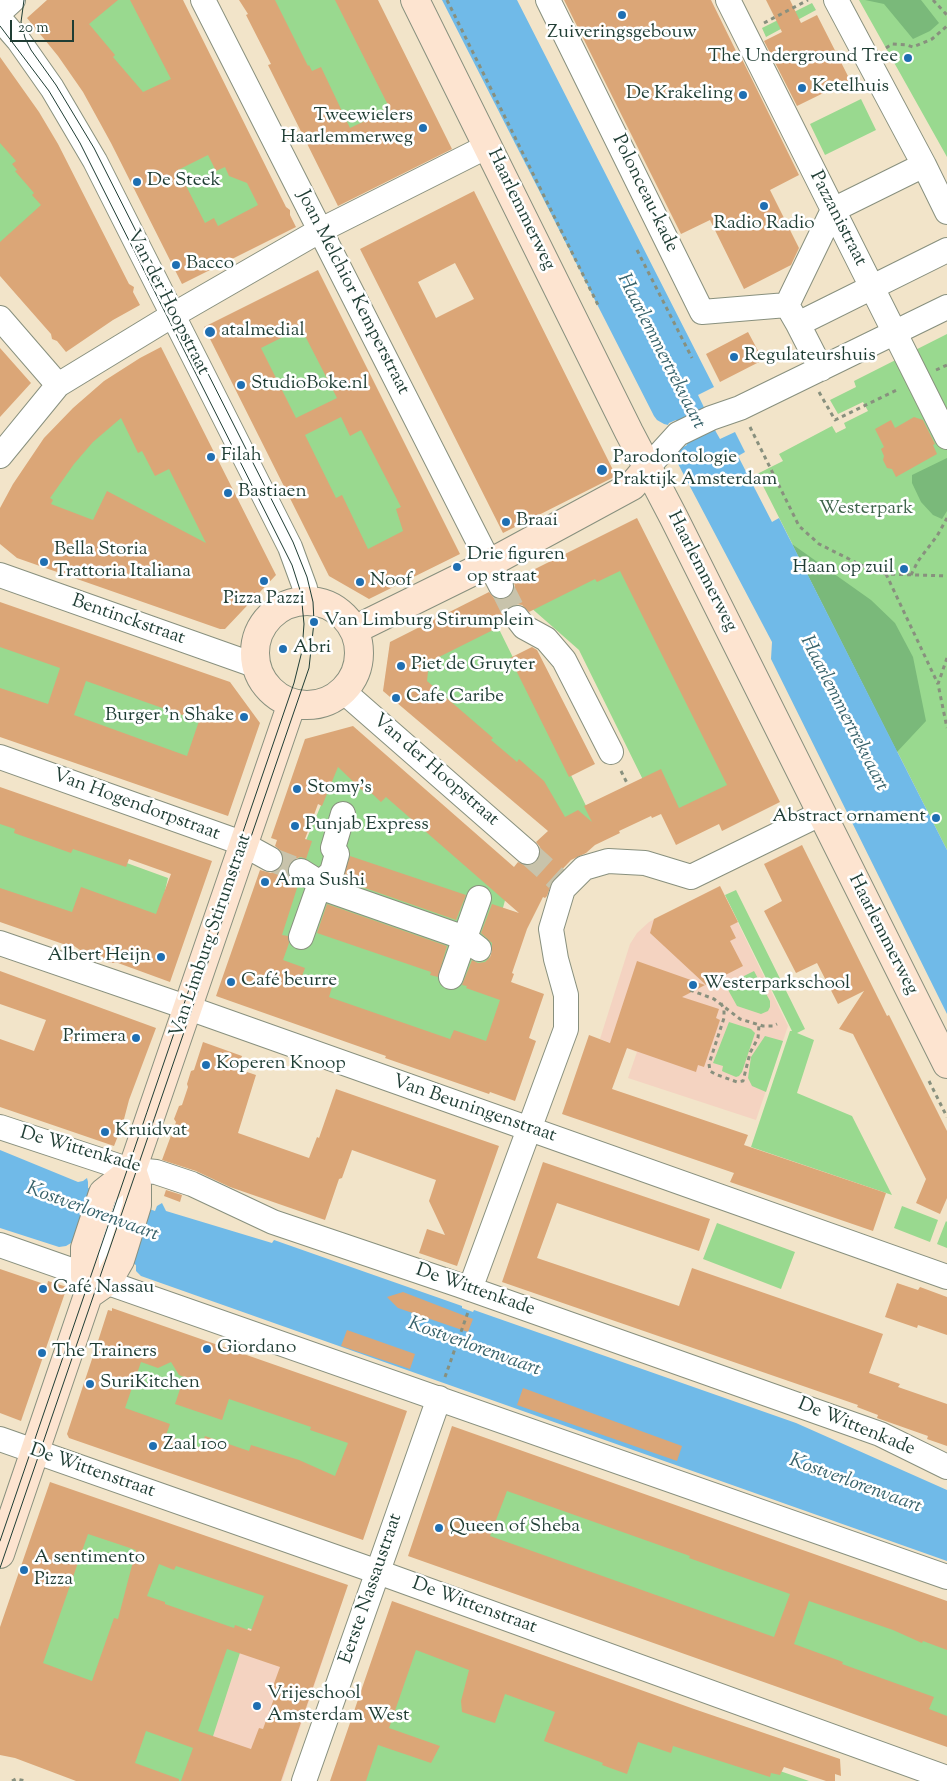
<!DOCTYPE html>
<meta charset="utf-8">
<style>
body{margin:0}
#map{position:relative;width:947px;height:1781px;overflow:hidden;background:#f2e4c9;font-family:"Sorts Mill Goudy",serif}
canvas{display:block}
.scale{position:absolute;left:10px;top:20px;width:64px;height:22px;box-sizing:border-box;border:2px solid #1f3d34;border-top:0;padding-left:6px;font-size:15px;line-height:18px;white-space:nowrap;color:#1f3d34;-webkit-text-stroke:4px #fff;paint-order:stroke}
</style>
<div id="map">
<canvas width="947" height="1781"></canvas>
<div class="scale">20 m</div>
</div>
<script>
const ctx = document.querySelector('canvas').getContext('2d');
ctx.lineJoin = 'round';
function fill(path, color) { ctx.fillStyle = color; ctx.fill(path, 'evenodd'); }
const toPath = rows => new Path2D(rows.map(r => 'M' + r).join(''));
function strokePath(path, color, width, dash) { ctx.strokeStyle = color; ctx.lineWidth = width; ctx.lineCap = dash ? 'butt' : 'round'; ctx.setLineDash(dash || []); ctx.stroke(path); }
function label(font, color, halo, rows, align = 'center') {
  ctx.font = font + ' "Sorts Mill Goudy",serif'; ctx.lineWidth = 5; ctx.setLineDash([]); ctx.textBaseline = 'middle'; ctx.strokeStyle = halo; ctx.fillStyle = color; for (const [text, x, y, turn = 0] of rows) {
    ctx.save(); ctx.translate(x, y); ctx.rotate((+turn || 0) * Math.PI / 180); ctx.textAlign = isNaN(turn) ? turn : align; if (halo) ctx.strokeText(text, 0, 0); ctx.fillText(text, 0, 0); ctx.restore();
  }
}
const built = toPath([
 [720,886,788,1026,756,1120,628,1078,637,1052,600,1039,630,944,637,933,649,922,659,917],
 [240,1611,329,1642,282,1781,219,1781,184,1769]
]);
const green = toPath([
 [86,0,152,0,268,219,177,256,55,27],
 [256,0,350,0,423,143,347,180],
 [859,0,947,0,947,157],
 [812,3,816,10,766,37,762,28],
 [861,99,876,130,825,155,810,124],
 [0,115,114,299,0,257],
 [305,304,425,553,363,582,230,343],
 [947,334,947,850,757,474,783,461,779,454,832,426,836,433,846,428,844,423,868,411,863,402,838,414,830,400,856,387,854,381],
 [146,378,246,574,11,533],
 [628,558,750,803,684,833,650,794,579,650,529,606],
 [495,621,594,822,566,834,402,685,406,656],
 [0,632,234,714,212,789,0,715],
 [342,756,507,893,482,985,522,1011,506,1079,246,981],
 [0,817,168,878,150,955,0,907],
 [736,890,805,1029,797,1033,814,1040,797,1093,852,1116,892,1195,751,1147,790,1031,792,1031,725,895],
 [754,971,770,1001,770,1007,768,1011,761,1014,737,1006,727,988,730,983],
 [729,1022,751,1029,755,1033,742,1072,739,1076,736,1077,724,1072,722,1071,723,1066,713,1063],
 [765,1036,783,1041,766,1092,752,1086,748,1078,751,1057],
 [902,1206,938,1220,930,1242,894,1228],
 [946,1221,947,1222,947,1248,937,1244],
 [717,1223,795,1252,781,1289,703,1259],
 [111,1337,368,1430,343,1511,86,1423],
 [470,1463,947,1638,947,1735,439,1551],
 [58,1519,317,1603,302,1646,248,1628,205,1761,251,1781,108,1781,0,1690],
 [405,1642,809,1781,363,1781]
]);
const forest = toPath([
 [865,0,921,0,939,23,930,31,913,39,884,4],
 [947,458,947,511,942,519,933,515,921,502,912,483,912,475],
 [792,544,871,600,895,623,913,657,926,721,897,752]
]);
const water = toPath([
 [442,0,517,0,714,387,698,395,716,432,720,439,735,432,745,452,738,456,772,522,779,518,947,850,947,1014,771,659,772,642,676,460,677,453,680,447,681,448,687,445,676,420,669,423,668,425,664,424,657,420,654,416],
 [0,1150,78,1182,83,1181,87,1178,88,1182,88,1188,155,1211,157,1206,162,1203,166,1211,272,1243,274,1240,462,1306,462,1308,473,1312,474,1310,796,1423,947,1490,947,1561,141,1276,136,1271,136,1265,134,1264,71,1243,66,1246,59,1247,0,1228]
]);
const building = toPath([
 [47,0,118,0,89,24,115,55,113,57,143,92,171,79,130,0,183,0,286,207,290,210,290,215,296,227,182,284,111,143,83,92,58,56,27,18],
 [208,155,216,171,225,167,229,176,247,183,258,205,218,226,214,218,205,223,178,170],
 [239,0,275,0,308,66,309,65,312,71,321,67,350,128,390,109,335,0,378,0,452,149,338,206,268,65,271,64,246,15,248,14],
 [564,0,711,0,737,53,739,53,799,175,770,190,799,248,791,265,744,289,710,220,681,234],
 [766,0,790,0,801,23,817,15,850,80,797,106,764,41,782,32],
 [0,57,39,112,58,144,129,284,134,287,133,292,140,305,113,320,66,352,57,341,52,339,51,334,0,276,0,242,41,205,32,195,34,193,15,171,17,170,12,164,16,161,0,143],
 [474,191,616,476,503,533,360,249],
 [455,263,474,299,436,318,418,282],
 [318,270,460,554,369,599,329,576,204,327],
 [301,328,337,398,296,418,261,348],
 [341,417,350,436,361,430,401,507,396,509,403,531,368,549,342,495,336,498,305,435],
 [748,332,763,360,720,382,706,354],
 [161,347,276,575,225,629,220,629,17,558,0,544,0,508,13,484,44,438,73,408,104,381,140,358],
 [121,418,138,453,142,451,155,476,169,469,206,543,107,491,93,520,51,504,53,500,50,498,74,464,93,442],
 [0,348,31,383,0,417],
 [914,417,923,420,935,444,933,445,937,454,896,477,892,469,887,468,883,460,884,456,881,449,884,447,875,429,891,420,895,428],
 [637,518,780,802,722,831,719,824,676,845,661,814,652,818,651,816,619,831,620,833,595,845,586,853,571,860,553,879,547,896,545,898,543,897,527,929,512,973,514,974,511,982,544,994,529,1038,536,1041,515,1101,490,1092,489,1094,385,1058,386,1056,216,996,260,870,271,873,278,870,282,865,284,858,282,852,275,846,277,840,271,838,305,739,353,726,514,867,518,862,524,865,531,865,538,861,541,854,540,847,536,842,548,831,383,691,390,642,489,592,494,598,500,600,507,598,513,593,515,586,513,580],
 [620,571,727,785,679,808,661,769,584,806,592,822,578,810,565,817,544,781,519,759,517,762,491,740,493,738,427,681,429,662,505,624,504,613,509,607,516,604,522,605,529,612,595,579,597,582],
 [338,767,363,791,366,788,381,802,386,797,519,913,492,904,481,933,492,943,492,951,490,957,485,962,478,963,472,960,462,985,467,986,466,988,500,1000,486,1041,454,1030,450,1039,329,997,332,987,302,976,305,968,283,960,289,943,288,936,282,935,298,885,289,878,287,870,289,864,294,859,301,857,306,859,312,841,305,839,318,804,322,806],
 [0,602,230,682,260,723,228,816,0,737,0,688,48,704,60,668,0,647],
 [86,681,199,721,187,756,74,715],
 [532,647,537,650,595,764,569,777,510,658],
 [0,787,212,861,170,982,118,963,109,963,102,958,80,950,74,946,66,945,0,922,0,888,72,912,81,887,156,914,171,874,129,859,126,867,73,849,71,853,14,833,15,829,0,824],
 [802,845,887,1016,889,1015,947,1131,947,1198,940,1214,916,1203,926,1179,853,1034,839,1029,864,991,838,1004,817,963,796,973,764,911,782,901,764,864],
 [350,856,466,895,456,920,342,880],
 [720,886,738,922,730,926,736,938,730,941,743,966,706,985,650,933,654,919],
 [327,904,447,946,438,977,430,975,431,972,317,933],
 [637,961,705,985,682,997,719,1009,716,1018,720,1020,704,1067,698,1065,696,1072,627,1048,612,1089,748,1135,744,1145,886,1193,873,1231,730,1182,734,1173,562,1114,589,1035,610,1043],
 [0,971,156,1028,129,1100,123,1123,114,1146,0,1107,0,1039,34,1051,46,1020,0,1004],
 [203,1042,242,1056,238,1069,256,1075,238,1133,309,1158,317,1137,319,1138,336,1089,499,1146,457,1266,419,1253,427,1229,445,1235,429,1201,436,1180,352,1150,342,1178,339,1179,325,1220,230,1187,196,1171,162,1160,176,1122,174,1119,179,1106,182,1105,188,1087,187,1084,191,1071,194,1070],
 [543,1162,710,1219,699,1251,557,1203,537,1258,679,1306,692,1268,883,1334,869,1373,900,1384,898,1387,947,1404,947,1446,927,1439,928,1436,877,1418,878,1415,857,1407,858,1405,502,1282],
 [166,1190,182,1195,180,1202,164,1196],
 [0,1269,47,1285,48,1281,67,1287,21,1421,0,1413],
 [897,1283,918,1290,920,1287,947,1297,947,1335,918,1325,917,1328,885,1317],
 [403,1292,473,1319,468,1332,398,1308,387,1297],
 [112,1308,407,1411,363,1540,69,1438,67,1434,100,1335,108,1310,112,1311],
 [141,1362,158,1368,171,1362,179,1375,184,1377,175,1404,222,1420,229,1399,311,1427,310,1430,348,1443,335,1476,299,1460,251,1445,249,1451,205,1436,201,1448,166,1435,170,1424,125,1408],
 [347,1330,415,1354,410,1369,341,1346],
 [523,1388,682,1446,677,1461,517,1405],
 [452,1426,947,1601,947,1650,923,1641,922,1643,893,1630,809,1601,794,1644,843,1662,842,1664,934,1697,929,1709,947,1716,947,1747,408,1556],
 [507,1491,690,1556,689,1558,790,1594,774,1637,490,1536],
 [50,1482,348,1585,281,1781,181,1781,193,1748,146,1731,135,1763,179,1779,179,1781,76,1781,15,1758,0,1755,0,1627],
 [88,1534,136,1550,118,1619,114,1618,92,1681,43,1663],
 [159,1564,174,1570,176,1566,264,1596,251,1631,235,1625,234,1628,165,1604,165,1602,147,1596],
 [227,1649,280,1667,272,1689,277,1690,263,1729,259,1728,251,1749,198,1731],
 [392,1601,694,1709,840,1759,841,1776,835,1774,835,1781,826,1781,784,1767,780,1775,771,1773,770,1777,673,1746,671,1753,638,1742,627,1774,602,1765,603,1763,544,1741,555,1712,505,1694,495,1723,462,1712,461,1701,469,1670,416,1650,389,1728,440,1746,431,1763,378,1745,366,1781,330,1781]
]);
const streetTunnel = toPath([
 [501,586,517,618],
 [527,852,557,879],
 [270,859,301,871]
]);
const path = toPath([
 [447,0,599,307],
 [933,0,947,15],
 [764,23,808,0],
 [886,48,892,44,907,45,913,47,932,39,947,26],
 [637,250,692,358],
 [936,370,947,365],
 [819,392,835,420,899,389],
 [750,427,799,526,819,544,861,565,886,574,947,576],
 [886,574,938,684],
 [911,575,918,561,937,536,947,518],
 [947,658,938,684,947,728],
 [621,771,628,785],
 [690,990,714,999,740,1019,763,1026,773,1026,777,1024],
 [721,1003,724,1010,724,1018,709,1064,710,1071,715,1074,737,1082,743,1081,750,1053,758,1038,759,1025],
 [929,1081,947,1117],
 [445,1377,468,1312],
 [12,1781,16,1779,26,1781]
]);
const lane = toPath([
 [94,1279,128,1181]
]);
const street = toPath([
 [203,0,501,586],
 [548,0,702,312,787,305],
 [728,0,947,437],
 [836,0,924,165,947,212],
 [0,12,13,0],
 [0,19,19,41,52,88,95,161,290,547,305,588,306,601],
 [0,318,58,385],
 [798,324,787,305,833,210,924,165],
 [821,369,798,324,947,250],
 [0,456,58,385,168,318,319,231,488,146],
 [648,467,678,434,711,418,740,408,947,307],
 [0,575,257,666],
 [517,618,524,627,546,639,564,660,611,752],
 [343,691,527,852],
 [0,757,239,842,270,859],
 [301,871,320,883,328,890,465,938,479,949],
 [301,937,320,883,332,872,337,854,333,848,343,814],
 [0,943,183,1006,947,1277],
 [451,977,479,898],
 [0,1127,127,1169,156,1172,192,1184,273,1222,459,1285,880,1434,947,1467],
 [0,1245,947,1577],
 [470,1289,566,1029,566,995,556,959,551,929,563,889,584,868,608,861,645,863,691,877,822,813],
 [0,1439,378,1572,947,1778],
 [304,1781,439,1398]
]);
const secondary = toPath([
 [415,0,629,432,674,518,947,1064],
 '255 653a52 52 0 1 1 104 0a52 52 0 1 1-104 0Z',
 [354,630,490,563,632,486,648,467],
 [88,1295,108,1281,120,1260,137,1205,137,1185,132,1170],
 [0,1554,88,1295,85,1276,85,1248,103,1193,132,1170,292,703]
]);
const tram = toPath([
 [0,26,49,91,80,143,292,565,301,593,304,624,302,651,294,683,0,1541],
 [0,1568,309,668,314,622,313,602,307,577,293,542,94,148,56,85,31,50,25,38,21,22,24,0]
]);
const markers = [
 [622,15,5,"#1f6fb2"],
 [908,58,5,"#1f6fb2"],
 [802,88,5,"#1f6fb2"],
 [743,95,5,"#1f6fb2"],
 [423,128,5,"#1f6fb2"],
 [137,182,5,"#1f6fb2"],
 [764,206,5,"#1f6fb2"],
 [176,265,5,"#1f6fb2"],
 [210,332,6,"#1f6fb2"],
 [734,357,5,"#1f6fb2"],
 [241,385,5,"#1f6fb2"],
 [211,457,5,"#1f6fb2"],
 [602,470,6,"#1f6fb2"],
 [228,493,5,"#1f6fb2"],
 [506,522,5,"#1f6fb2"],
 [44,562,5,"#1f6fb2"],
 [457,567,5,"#1f6fb2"],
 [904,569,5,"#1f6fb2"],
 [264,581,5,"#1f6fb2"],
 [360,582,5,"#1f6fb2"],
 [314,622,5,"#1f6fb2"],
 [283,649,5,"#1f6fb2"],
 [401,666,5,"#1f6fb2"],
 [396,698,5,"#1f6fb2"],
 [244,717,5,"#1f6fb2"],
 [297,789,5,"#1f6fb2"],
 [936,818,5,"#1f6fb2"],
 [295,826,5,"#1f6fb2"],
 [265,882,5,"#1f6fb2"],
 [161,957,5,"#1f6fb2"],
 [231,982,5,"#1f6fb2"],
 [693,985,5,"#1f6fb2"],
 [136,1038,5,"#1f6fb2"],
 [206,1065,5,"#1f6fb2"],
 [105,1132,5,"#1f6fb2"],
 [43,1289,5,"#1f6fb2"],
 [207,1349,5,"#1f6fb2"],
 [42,1353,5,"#1f6fb2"],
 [90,1384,5,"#1f6fb2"],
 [153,1446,5,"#1f6fb2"],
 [439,1528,5,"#1f6fb2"],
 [24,1570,5,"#1f6fb2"],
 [257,1706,5,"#1f6fb2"]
];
const poiNames = [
 ["Zuiveringsgebouw",622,34,"center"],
 ["The Underground Tree",898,58,"right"],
 ["Ketelhuis",812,88],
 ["De Krakeling",733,95,"right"],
 ["Tweewielers",413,117,"right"],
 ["Haarlemmerweg",413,139,"right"],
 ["De Steek",147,182],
 ["Radio Radio",764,225,"center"],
 ["Bacco",186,265],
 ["atalmedial",221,332],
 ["Regulateurshuis",744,357],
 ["StudioBoke.nl",251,385],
 ["Filah",221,457],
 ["Parodontologie",613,459],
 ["Praktijk Amsterdam",613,481],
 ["Bastiaen",238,493],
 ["Braai",516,522],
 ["Bella Storia",54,551],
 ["Trattoria Italiana",54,573],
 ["Drie figuren",467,556],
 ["op straat",467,578],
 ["Haan op zuil",894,569,"right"],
 ["Noof",370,582],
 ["Pizza Pazzi",264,600,"center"],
 ["Van Limburg Stirumplein",324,622],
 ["Abri",293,649],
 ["Piet de Gruyter",411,666],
 ["Cafe Caribe",406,698],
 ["Burger 'n Shake",234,717,"right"],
 ["Stomy's",307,789],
 ["Abstract ornament",926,818,"right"],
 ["Punjab Express",305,826],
 ["Ama Sushi",275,882],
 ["Albert Heijn",151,957,"right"],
 ["Café beurre",241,982],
 ["Westerparkschool",703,985],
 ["Primera",126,1038,"right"],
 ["Koperen Knoop",216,1065],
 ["Kruidvat",115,1132],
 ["Café Nassau",53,1289],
 ["Giordano",217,1349],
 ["The Trainers",52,1353],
 ["SuriKitchen",100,1384],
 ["Zaal 100",163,1446],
 ["Queen of Sheba",449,1528],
 ["A sentimento",34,1559],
 ["Pizza",34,1581],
 ["Vrijeschool",267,1695],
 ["Amsterdam West",267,1717]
];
const streetNames = [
 ["Polonceau-kade",644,194,64],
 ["Haarlemmerweg",520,210,64],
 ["Pazzanistraat",837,219,63],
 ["Joan Melchior Kemperstraat",352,293,63],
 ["Van der Hoopstraat",167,303,63],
 ["Haarlemmerweg",701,572,63],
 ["Bentinckstraat",128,621,19],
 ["Van der Hoopstraat",435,771,41],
 ["Van Hogendorpstraat",136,806,20],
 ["Haarlemmerweg",882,935,63],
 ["Van Limburg Stirumstraat",212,936,-71],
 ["Van Beuningenstraat",474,1110,19],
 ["De Wittenkade",80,1151,16],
 ["De Wittenkade",475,1291,19],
 ["De Wittenkade",856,1428,22],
 ["De Wittenstraat",92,1472,19],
 ["Eerste Nassaustraat",372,1589,-71],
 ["De Wittenstraat",474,1607,20]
];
const parkNames = [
 ["Westerpark",866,510]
];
const waterNames = [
 ["Haarlemmertrekvaart",660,352,63],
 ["Haarlemmertrekvaart",843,714,63],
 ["Kostverlorenvaart",92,1213,20],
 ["Kostverlorenvaart",474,1348,20],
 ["Kostverlorenvaart",855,1485,20]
];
fill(built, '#f4d3c1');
fill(green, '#99d98f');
fill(forest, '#7ab97a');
fill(water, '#70bae8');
fill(building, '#dba677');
strokePath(streetTunnel, '#c8c3ab', 24, [24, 12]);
strokePath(lane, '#88907e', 14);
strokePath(street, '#88907e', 26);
strokePath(secondary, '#88907e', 30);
strokePath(path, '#88907e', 3, [4, 4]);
strokePath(lane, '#fff', 11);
strokePath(street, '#fff', 24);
strokePath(secondary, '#fde4d0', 28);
strokePath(tram, '#1f3d34', 1);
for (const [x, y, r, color] of markers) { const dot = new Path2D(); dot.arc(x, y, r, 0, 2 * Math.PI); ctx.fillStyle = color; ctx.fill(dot); strokePath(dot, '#fff', 2); }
label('19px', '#1f3d34', '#fff', poiNames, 'left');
label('19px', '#1f3d34', '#fff', streetNames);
label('19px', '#3e644b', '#fff', parkNames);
label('italic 20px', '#37626a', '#fff', waterNames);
</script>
